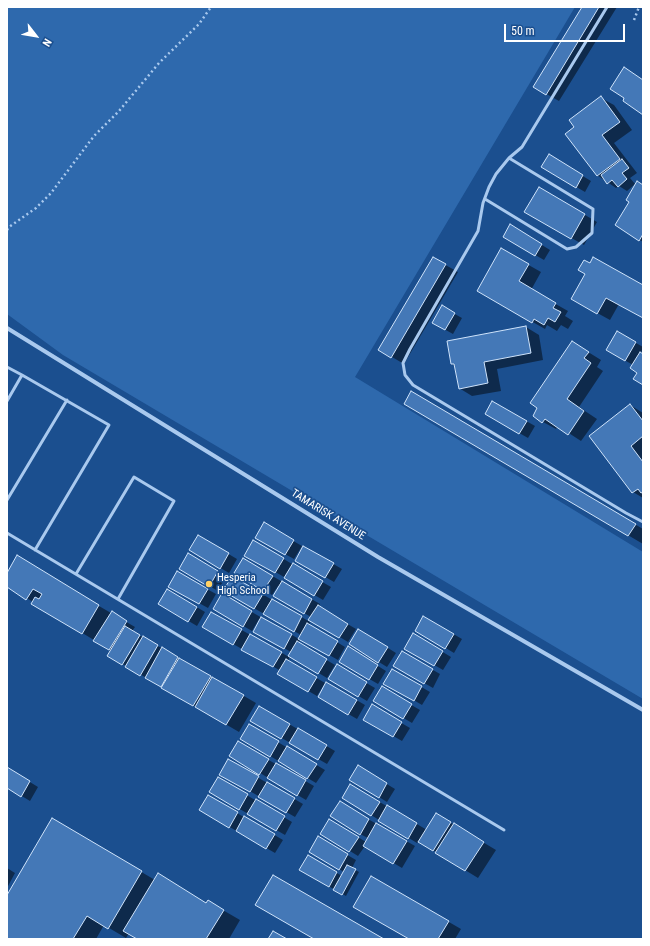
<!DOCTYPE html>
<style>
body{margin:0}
#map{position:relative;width:650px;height:946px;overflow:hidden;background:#1b4f8f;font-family:"Roboto Condensed",sans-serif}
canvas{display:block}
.frame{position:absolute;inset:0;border:8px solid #fff;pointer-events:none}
.north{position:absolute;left:16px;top:16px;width:40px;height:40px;-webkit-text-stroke:3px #1b4f8f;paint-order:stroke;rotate:121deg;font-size:11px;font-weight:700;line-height:16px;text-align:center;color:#fff}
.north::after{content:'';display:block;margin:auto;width:14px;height:18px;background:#fff;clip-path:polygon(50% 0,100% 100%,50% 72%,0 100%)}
.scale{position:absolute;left:504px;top:24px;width:121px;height:18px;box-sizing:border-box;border:2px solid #fff;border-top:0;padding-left:5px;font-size:12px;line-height:14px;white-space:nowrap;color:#fff;-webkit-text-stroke:3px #1b4f8f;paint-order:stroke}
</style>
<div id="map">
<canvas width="650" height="946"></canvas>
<div class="frame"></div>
<div class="north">N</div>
<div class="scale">50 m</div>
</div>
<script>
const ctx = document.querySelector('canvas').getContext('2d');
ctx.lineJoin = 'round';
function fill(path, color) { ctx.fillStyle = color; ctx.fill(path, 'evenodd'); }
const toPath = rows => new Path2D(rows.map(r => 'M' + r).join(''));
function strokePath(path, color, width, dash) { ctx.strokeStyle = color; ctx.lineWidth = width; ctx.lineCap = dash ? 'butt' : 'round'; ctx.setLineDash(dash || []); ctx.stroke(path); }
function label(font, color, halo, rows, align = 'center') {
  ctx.font = font + ' "Roboto Condensed",sans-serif'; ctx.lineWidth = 3.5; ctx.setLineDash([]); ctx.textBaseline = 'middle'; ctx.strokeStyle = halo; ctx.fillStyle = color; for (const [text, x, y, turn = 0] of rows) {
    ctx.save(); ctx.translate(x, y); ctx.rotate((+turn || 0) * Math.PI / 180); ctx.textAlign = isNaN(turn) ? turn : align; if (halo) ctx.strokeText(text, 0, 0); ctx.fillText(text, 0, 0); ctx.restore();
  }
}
const green = toPath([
 [7,7,575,7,355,377,643,552,643,699,63,355,7,314]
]);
const shadow = toPath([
 [583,7,617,7,559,101,534,87],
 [601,98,614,105,632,130,614,143,637,173,630,178,635,184,627,191,619,186,616,188,597,175,575,127],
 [549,156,591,181,585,192,542,167],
 [643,186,643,242,616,225],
 [539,188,597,222,584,245,525,212],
 [511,226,550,250,544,260,504,237],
 [502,250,541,272,531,290,568,311,565,316,573,321,568,329,561,325,557,331,547,325,545,329,478,291],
 [433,258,458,272,404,364,380,350],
 [591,264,643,286,643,317,619,304,610,320,572,299],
 [442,307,462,318,453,334,433,323],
 [526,327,539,335,543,360,497,369,501,391,472,396,459,388,455,366,452,364],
 [617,332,643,347,641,353,643,355,643,384,638,372,633,365,607,350],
 [572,342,601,360,597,367,603,371,579,407,597,419,581,441,558,426,556,429,543,422],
 [412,393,643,529,643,544,405,403],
 [493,402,535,426,528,438,486,414],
 [630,405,643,413,643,498,633,492,590,436],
 [264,524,302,546,294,559,256,538],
 [198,536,237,559,229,573,190,550],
 [254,541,292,564,284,577,246,555],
 [304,547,342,569,334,582,296,560],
 [189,554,226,576,218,591,180,569],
 [252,564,320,604,319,607,356,629,348,642,310,619,311,617,275,596,280,587,278,586,272,595,235,573],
 [293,565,331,587,323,600,286,578],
 [178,573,216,594,208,608,170,587],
 [7,575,51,578,135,627,132,631,256,703,239,732,109,656,112,651,33,603,33,602,7,586],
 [233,577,310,622,309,625,345,647,338,660,301,639,298,643,335,665,327,678,290,656,288,661,325,683,317,696,279,674,281,671,203,627,212,613,289,657,291,652,254,631,260,620,259,619,252,631,214,609,222,595,299,639,301,635,224,591],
 [168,590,205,612,197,626,160,604],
 [424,617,462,639,454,653,416,630],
 [413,634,451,657,443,670,405,648],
 [367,635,396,653,387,667,350,644],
 [402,652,440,674,433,688,394,666],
 [357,653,386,671,378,684,340,662],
 [337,666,375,688,367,701,330,679],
 [392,670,430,692,422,705,385,683],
 [327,683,365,705,357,719,319,697],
 [382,688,420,710,412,723,375,701],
 [372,706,410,728,402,741,364,719],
 [260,707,335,751,327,764,252,721],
 [249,725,325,770,316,783,241,739],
 [239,743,314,786,306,800,231,756],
 [228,760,303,804,295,817,220,774],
 [7,768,38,787,30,801,7,787],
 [367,772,395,789,387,802,379,797],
 [218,778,292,822,285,835,210,792],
 [351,785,427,830,436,814,496,850,478,878,418,841,417,843,343,798],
 [208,796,283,840,275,853,200,810],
 [340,803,415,846,402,868,365,846,358,856,321,833,338,825,366,842,368,838,360,834],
 [53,820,155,880,207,904,209,902,240,920,229,939,138,939,129,933,126,938,104,925,96,939,7,939,7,897],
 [318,838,356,860,352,868,359,872,346,896,300,870,308,856,342,876,344,872,310,852],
 [7,868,15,873,7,888],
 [371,877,461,929,455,939,411,939]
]);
const building = toPath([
 [582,7,599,7,546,95,533,87,582,7],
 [624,67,643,80,643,115,623,101,624,98,610,89,624,67],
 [601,96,620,122,602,135,620,159,597,176,565,134,574,127,569,120,601,96],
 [549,154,583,175,576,188,541,167,549,154],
 [622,159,629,168,622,173,627,179,618,187,612,180,607,184,601,175,622,159],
 [637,181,643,185,643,234,639,241,615,225,629,202,626,200,637,181],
 [539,187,585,214,571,239,524,212,539,187],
 [510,224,542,244,535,256,503,237,510,224],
 [501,248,529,264,519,281,556,303,553,308,561,312,555,322,548,318,544,325,534,319,532,323,477,291,501,248],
 [433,257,446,264,391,358,378,350,433,257],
 [593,257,643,285,643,318,606,298,597,314,571,299,585,274,578,270,584,260,590,263,593,257],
 [442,305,455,313,445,330,432,323,442,305],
 [526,326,531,353,484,362,488,383,459,389,454,364,451,364,447,341,526,326],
 [617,331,636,342,625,361,606,350,617,331],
 [572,341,589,352,584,358,591,363,567,399,584,411,568,435,545,419,542,423,533,416,537,408,530,403,572,341],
 [640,352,643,354,643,385,633,379,637,373,630,368,640,352],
 [411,391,636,524,628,536,404,404,411,391],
 [492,401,527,421,519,434,485,414,492,401],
 [630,404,643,421,643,436,631,446,643,462,643,492,641,493,638,489,632,493,589,436,630,404],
 [264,522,294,540,285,555,255,538,264,522],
 [198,535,229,553,220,569,189,550,198,535],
 [253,540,284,558,275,573,244,556,253,540],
 [303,546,334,563,325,578,295,561,303,546],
 [188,553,218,571,209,587,179,569,188,553],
 [17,555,99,605,82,634,31,604,35,597,39,599,42,594,33,589,26,600,7,587,7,573,17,555],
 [243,558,273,576,263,591,234,573,243,558],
 [293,563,323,581,314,596,284,578,293,563],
 [177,571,208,589,199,604,168,587,177,571],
 [232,576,263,594,254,609,223,591,232,576],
 [282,581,312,599,304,614,273,596,282,581],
 [167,589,197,607,188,622,158,604,167,589],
 [222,593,252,611,243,627,213,609,222,593],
 [272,599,302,616,294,632,263,614,272,599],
 [318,605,348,624,339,638,308,620,318,605],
 [112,611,127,621,109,650,93,641,112,611],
 [211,612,242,629,233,645,202,627,211,612],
 [423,616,454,634,445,649,415,631,423,616],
 [261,617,292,634,284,649,253,632,261,617],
 [307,623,338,641,329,656,298,639,307,623],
 [125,626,140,635,122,665,107,656,125,626],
 [358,629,388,647,378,663,349,644,358,629],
 [413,633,443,651,434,666,404,649,413,633],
 [250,634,282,652,273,667,241,650,250,634],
 [143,636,158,645,140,676,125,667,143,636],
 [297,641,327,659,318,674,288,656,297,641],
 [348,646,378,665,369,680,339,662,348,646],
 [162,647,178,657,161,687,145,678,162,647],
 [402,651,433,669,424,684,393,666,402,651],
 [179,658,211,676,193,706,161,688,179,658],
 [286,659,317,677,308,692,277,674,286,659],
 [337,664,367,682,358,697,328,679,337,664],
 [392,669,422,686,414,701,383,684,392,669],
 [212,677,244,695,226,725,195,707,212,677],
 [326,682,357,700,348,715,318,697,326,682],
 [382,686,412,704,403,719,373,701,382,686],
 [372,704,402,722,393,737,363,720,372,704],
 [259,706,290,724,281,739,250,721,259,706],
 [249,724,279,741,270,757,240,739,249,724],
 [298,728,327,745,318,760,289,743,298,728],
 [238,741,269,759,259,775,229,756,238,741],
 [287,746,317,764,307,779,278,761,287,746],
 [228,759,259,776,250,792,219,775,228,759],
 [276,763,306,780,297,796,267,778,276,763],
 [358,765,387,783,379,798,349,780,358,765],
 [7,767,30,781,21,797,7,788,7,767],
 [218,777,248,794,239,810,209,792,218,777],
 [267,782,295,798,286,813,258,797,267,782],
 [350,784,380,802,371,816,342,798,350,784],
 [208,795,238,812,229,828,199,810,208,795],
 [256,799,285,816,276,831,247,814,256,799],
 [340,801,369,819,360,835,330,816,340,801],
 [387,805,417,823,408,839,378,821,387,805],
 [436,813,451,822,433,851,418,842,436,813],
 [244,816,275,834,266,849,236,831,244,816],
 [52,818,142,871,108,929,87,916,73,939,7,939,7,895,52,818],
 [329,819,359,837,349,852,320,834,329,819],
 [376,823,407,841,393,864,363,846,376,823],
 [454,823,484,842,465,871,435,853,454,823],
 [318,836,348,854,339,870,309,852,318,836],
 [308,855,337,872,329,887,299,870,308,855],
 [347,865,356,869,342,895,333,890,347,865],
 [158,873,206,903,208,900,224,910,206,939,137,939,123,931,158,873],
 [273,875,384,939,314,939,255,905,273,875],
 [371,876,449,921,438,939,409,939,353,907,371,876],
 [273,931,287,939,268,939,273,931]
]);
const path = toPath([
 [634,20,639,7],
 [7,230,9,227,36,208,51,193,94,136,119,111,159,63,199,24,211,7]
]);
const lane = toPath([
 [607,7,522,147,509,158,496,174,489,187,483,203,478,231,410,349,403,363,405,375,413,385,626,513,643,522],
 [485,199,567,249,576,247,592,233,593,209,509,158],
 [7,367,22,375],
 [7,401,22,375,109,425,35,550],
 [7,500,67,400],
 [7,533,504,830],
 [76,574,134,477,174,501,118,599]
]);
const street = toPath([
 [7,328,378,557,643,710]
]);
const markers = [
 [209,584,4,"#ffd166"]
];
const streetNames = [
 ["TAMARISK AVENUE",328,515,32]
];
const poiNames = [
 ["Hesperia",217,578],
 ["High School",217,591]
];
fill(green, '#2e69ad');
fill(shadow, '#0007');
fill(building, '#4478b7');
strokePath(building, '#cfe3fa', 1);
strokePath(path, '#a9c9ee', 2.5, [2, 3]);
strokePath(lane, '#a9c9ee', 3);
strokePath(street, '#a9c9ee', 4);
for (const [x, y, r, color] of markers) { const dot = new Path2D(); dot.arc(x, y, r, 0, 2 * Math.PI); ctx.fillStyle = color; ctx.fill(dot); strokePath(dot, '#1b4f8f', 1.5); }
label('11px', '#fff', '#1b4f8f', streetNames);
label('11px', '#fff', '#1b4f8f', poiNames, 'left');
</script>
